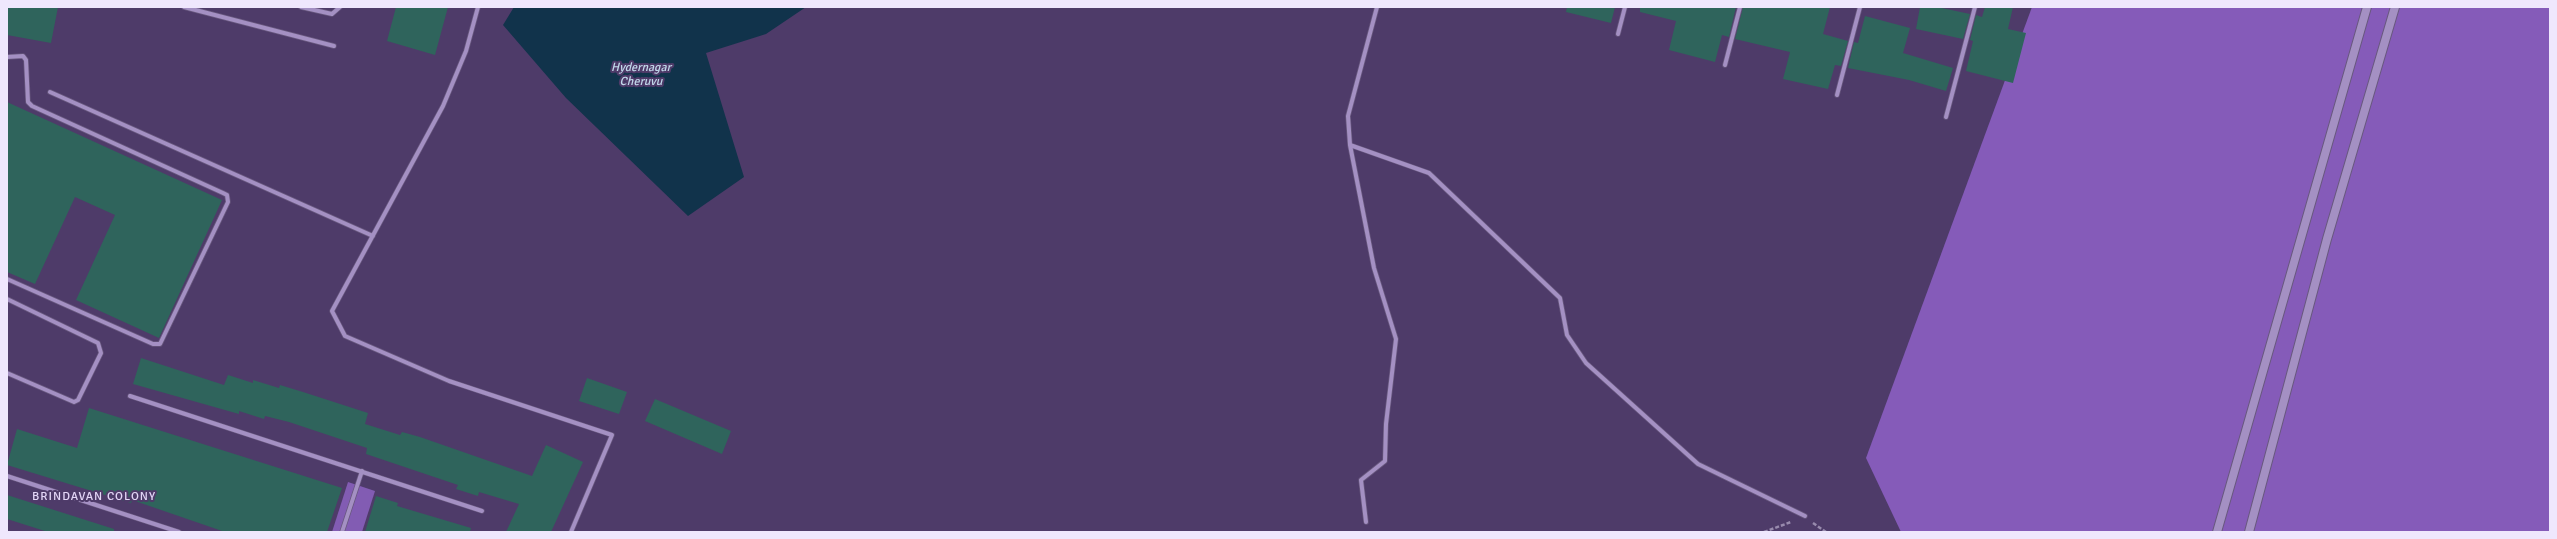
<!DOCTYPE html>
<style>
body{margin:0}
#map{position:relative;width:2557px;height:539px;overflow:hidden;background:#4e3b69;font-family:Signika,sans-serif}
canvas{display:block}
.frame{position:absolute;inset:0;border:8px solid #efe7fd;pointer-events:none}
</style>
<div id="map">
<canvas width="2557" height="539"></canvas>
<div class="frame"></div>
</div>
<script>
const ctx = document.querySelector('canvas').getContext('2d');
ctx.lineJoin = 'round';
function fill(path, color) { ctx.fillStyle = color; ctx.fill(path, 'evenodd'); }
const toPath = rows => new Path2D(rows.map(r => 'M' + r).join(''));
function strokePath(path, color, width, dash) { ctx.strokeStyle = color; ctx.lineWidth = width; ctx.lineCap = dash ? 'butt' : 'round'; ctx.setLineDash(dash || []); ctx.stroke(path); }
function label(font, color, halo, rows, align = 'center') {
  ctx.font = font + ' Signika,sans-serif'; ctx.lineWidth = 4; ctx.setLineDash([]); ctx.textBaseline = 'middle'; ctx.strokeStyle = halo; ctx.fillStyle = color; for (const [text, x, y, turn = 0] of rows) {
    ctx.save(); ctx.translate(x, y); ctx.rotate((+turn || 0) * Math.PI / 180); ctx.textAlign = isNaN(turn) ? turn : align; if (halo) ctx.strokeText(text, 0, 0); ctx.fillText(text, 0, 0); ctx.restore();
  }
}
const green = toPath([
 [348,482,375,491,362,532,332,532]
]);
const forest = toPath([
 [2032,7,2550,7,2550,532,1901,532,1866,458]
]);
const water = toPath([
 [514,7,806,7,766,34,706,53,744,177,688,216,566,98,503,25]
]);
const building = toPath([
 [7,7,58,7,51,43,7,35],
 [396,7,448,7,435,55,387,41],
 [1567,7,1615,7,1611,23,1566,12],
 [1640,7,1736,7,1729,37,1722,35,1715,62,1669,50,1676,21,1640,12],
 [1743,7,1830,7,1823,34,1848,41,1841,66,1835,65,1828,89,1783,79,1790,52,1735,39],
 [1920,7,1937,7,1970,14,1963,39,1916,29],
 [1985,7,2013,7,2008,29,2026,33,2013,83,1966,71,1973,41,1970,40,1976,15,1982,17],
 [1865,16,1910,28,1903,53,1953,68,1946,91,1909,80,1848,68,1854,42,1858,43],
 [7,102,222,200,159,338,76,300,115,215,75,197,35,284,7,272],
 [141,358,224,385,228,375,253,383,253,380,279,388,280,385,303,392,368,413,365,424,400,435,402,432,420,437,532,476,546,445,583,462,551,532,506,532,519,504,479,492,478,496,456,489,458,485,366,454,367,448,289,422,265,416,264,419,239,411,239,414,133,384],
 [587,378,627,392,619,414,579,401],
 [655,399,731,431,722,454,645,421],
 [89,408,342,488,327,532,225,532,132,500,131,503,7,465,17,429,77,448],
 [7,495,114,529,114,532,48,532,7,519],
 [376,496,398,503,397,506,471,528,470,532,365,532]
]);
const path = toPath([
 [1813,523,1826,532],
 [1764,532,1791,522]
]);
const street = toPath([
 [184,7,334,46],
 [301,7,332,14,340,7],
 [478,7,466,51,443,106,332,311,345,336,449,381,612,435,571,532],
 [1377,7,1348,116,1350,145,1429,173,1560,298,1567,335,1586,363,1698,464,1805,516],
 [1618,34,1625,7],
 [7,57,23,56,26,60,28,102,32,106,223,193,227,195,228,202,160,344,153,344,7,279],
 [1725,65,1740,7],
 [50,92,373,236],
 [1837,95,1860,7],
 [1946,117,1975,7],
 [1350,145,1374,268,1396,339,1386,424,1385,461,1361,480,1366,522],
 [7,299,98,343,101,353,78,400,74,402,7,373],
 [130,396,482,511],
 [7,476,179,532],
 [342,532,362,471]
]);
const secondary = toPath([
 [2217,532,2367,7],
 [2249,532,2327,239,2395,7]
]);
const waterNames = [
 ["Hydernagar",641,68],
 ["Cheruvu",641,82]
];
const neighbourhoodNames = [
 ["BRINDAVAN COLONY",94,497]
];
fill(green, '#825cb3');
fill(forest, '#855bb9');
fill(water, '#11334b');
fill(building, '#2f645c');
strokePath(street, '#68587e', 5.5);
strokePath(secondary, '#68587e', 10);
strokePath(path, '#988aad', 2.5, [4, 2]);
strokePath(street, '#a490c3', 4);
strokePath(secondary, '#a490c3', 8);
label('italic 12px', '#c2d9eb', '#4e3b69', waterNames);
ctx.letterSpacing = '1px';
label('12px', '#e3d6f7', '#4e3b69', neighbourhoodNames);
ctx.letterSpacing = '0px';
</script>
